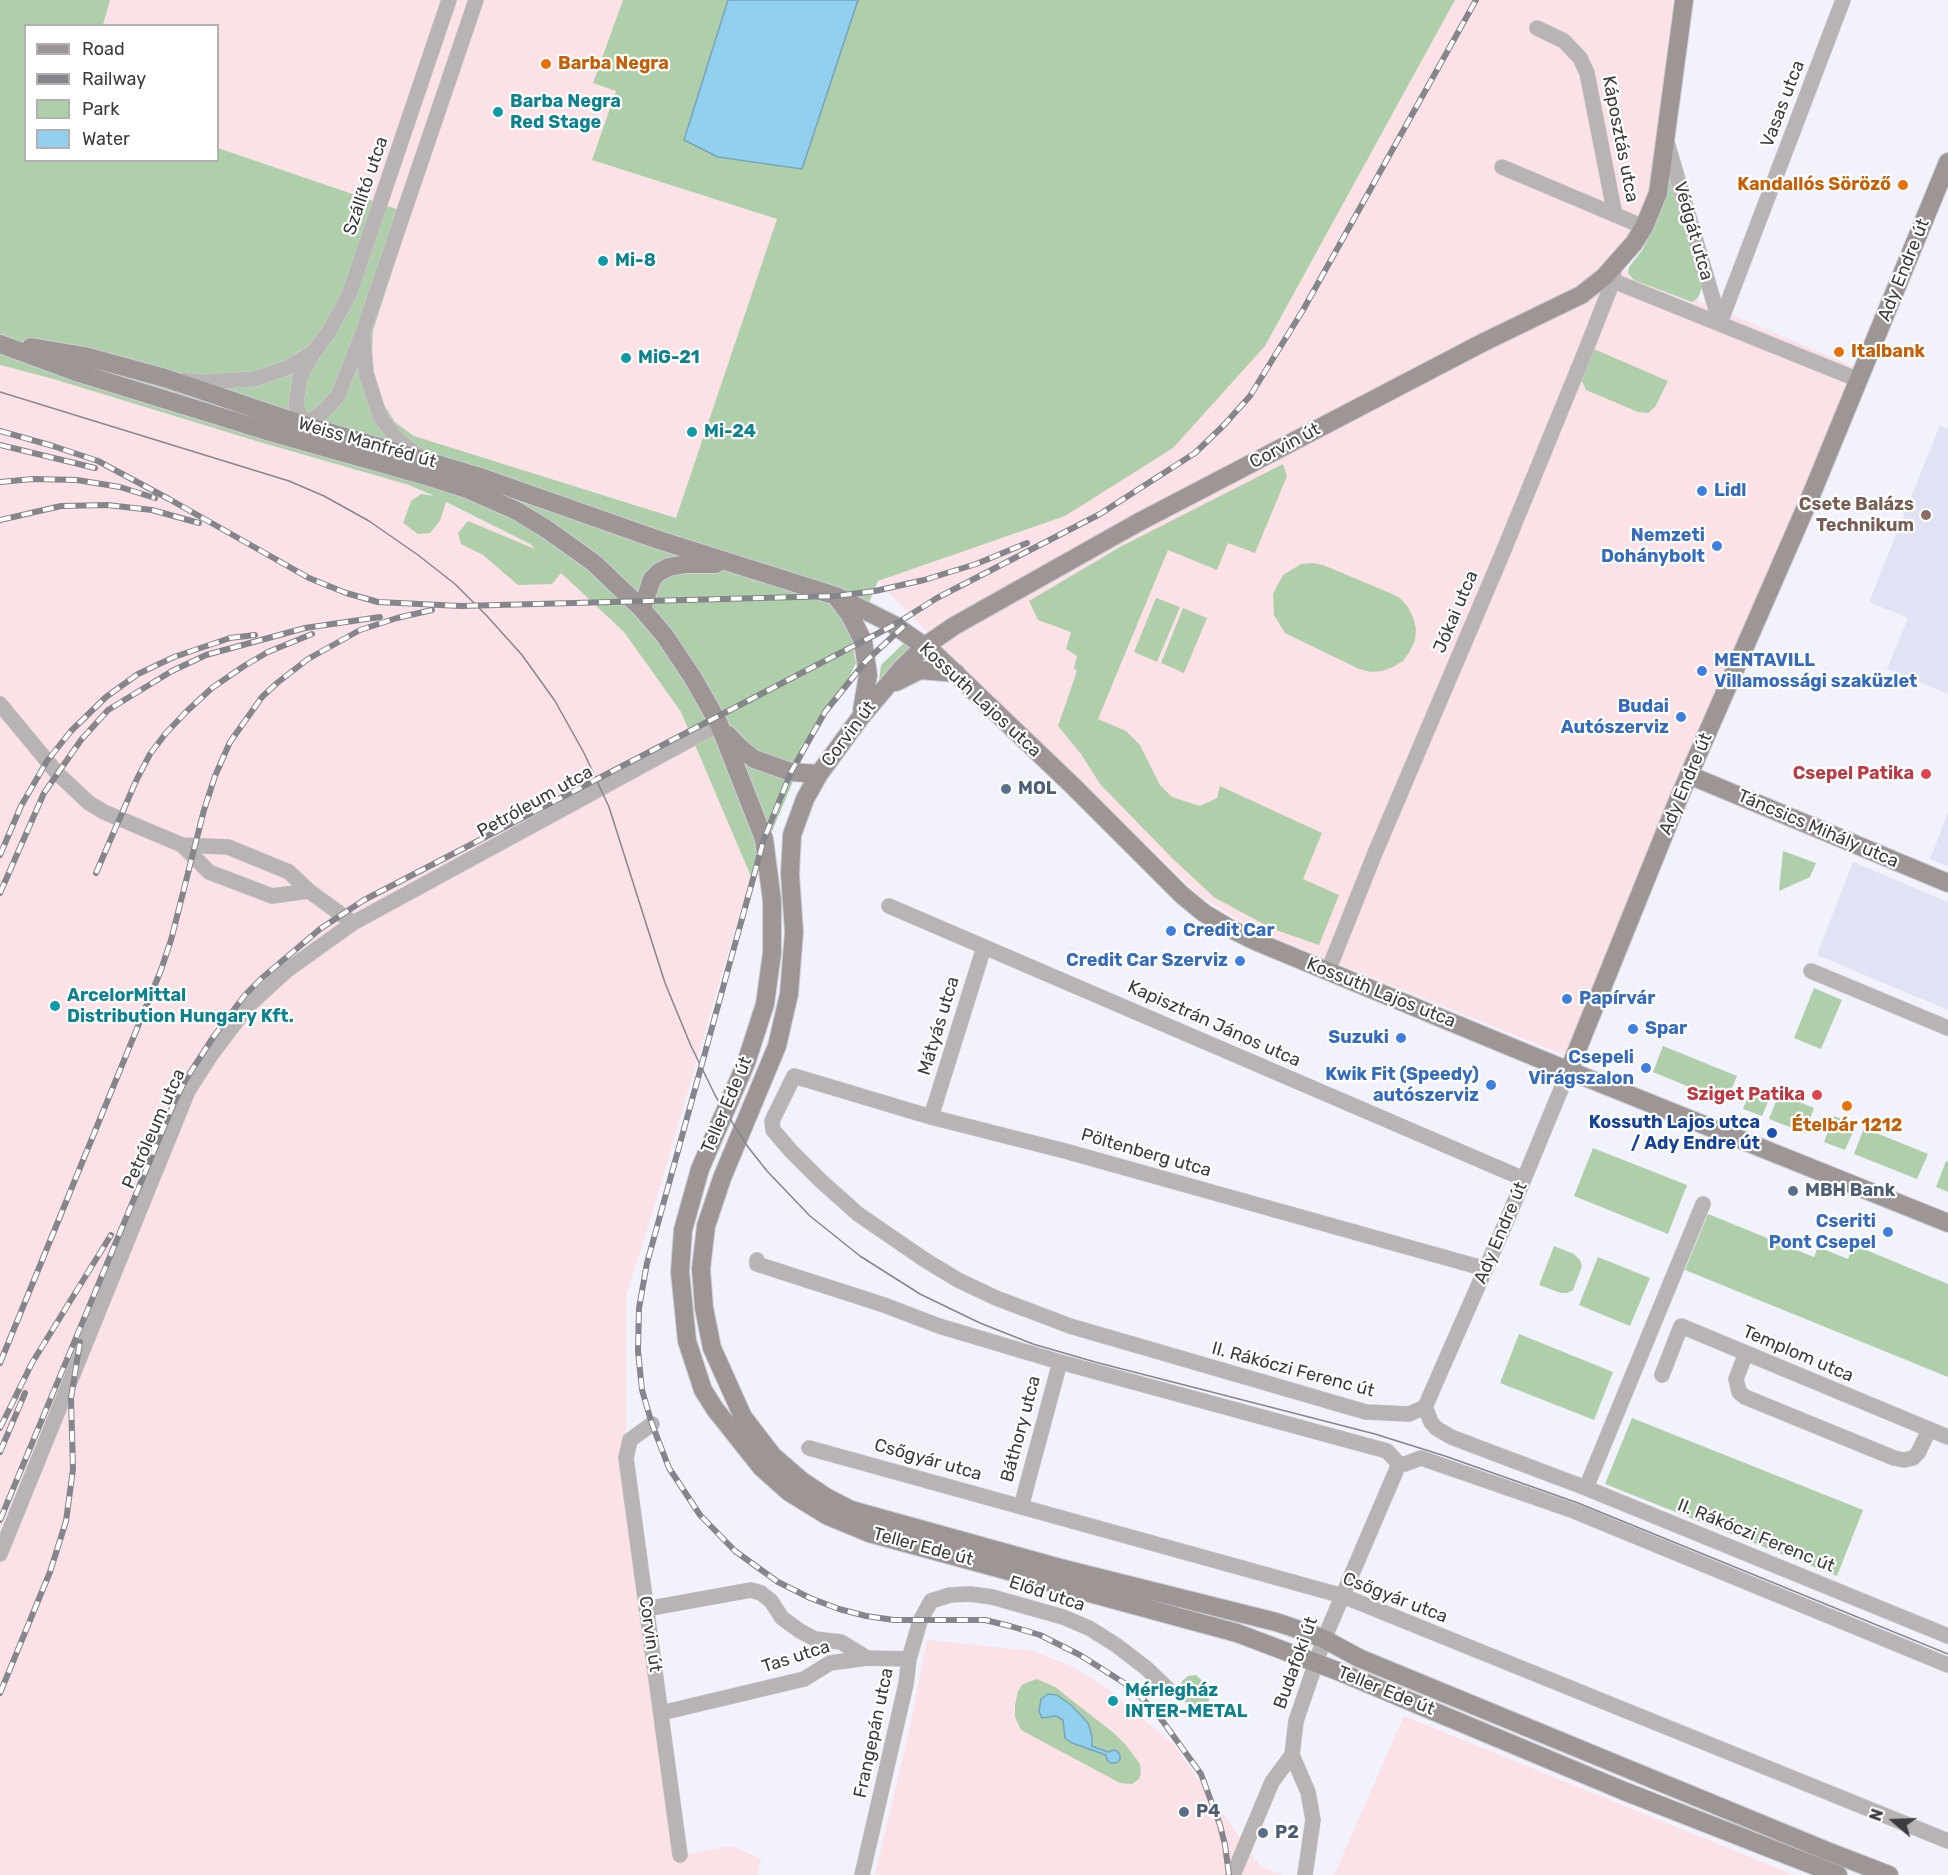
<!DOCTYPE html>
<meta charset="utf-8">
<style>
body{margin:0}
#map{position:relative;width:1948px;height:1875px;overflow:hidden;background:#f1f2fc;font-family:Rubik,sans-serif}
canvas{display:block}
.legend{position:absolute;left:24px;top:24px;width:195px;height:138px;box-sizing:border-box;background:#fff;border:2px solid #b1b1b2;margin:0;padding:8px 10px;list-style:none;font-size:18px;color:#3b3c3f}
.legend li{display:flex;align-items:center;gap:12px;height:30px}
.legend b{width:30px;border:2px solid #b1b1b2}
.north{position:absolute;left:1864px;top:1791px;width:60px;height:60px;-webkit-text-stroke:4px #fff;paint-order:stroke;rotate:289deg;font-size:16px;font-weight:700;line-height:24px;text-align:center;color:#3b3c3f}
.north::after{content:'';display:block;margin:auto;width:21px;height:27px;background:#3b3c3f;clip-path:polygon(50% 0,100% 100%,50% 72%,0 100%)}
</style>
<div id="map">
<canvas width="1948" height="1875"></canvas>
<ul class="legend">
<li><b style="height:8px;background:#9d9695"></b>Road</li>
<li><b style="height:8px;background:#85868c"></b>Railway</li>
<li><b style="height:16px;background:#afcfaa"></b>Park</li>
<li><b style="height:16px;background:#92d0f0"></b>Water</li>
</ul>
<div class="north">N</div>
</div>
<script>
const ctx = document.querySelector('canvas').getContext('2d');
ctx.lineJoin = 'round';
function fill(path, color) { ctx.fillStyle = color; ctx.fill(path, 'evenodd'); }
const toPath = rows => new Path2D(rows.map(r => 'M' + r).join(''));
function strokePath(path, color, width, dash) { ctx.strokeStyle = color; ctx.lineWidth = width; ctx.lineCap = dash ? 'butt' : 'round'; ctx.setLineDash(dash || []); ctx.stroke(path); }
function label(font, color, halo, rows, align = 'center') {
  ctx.font = font + ' Rubik,sans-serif'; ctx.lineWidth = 4.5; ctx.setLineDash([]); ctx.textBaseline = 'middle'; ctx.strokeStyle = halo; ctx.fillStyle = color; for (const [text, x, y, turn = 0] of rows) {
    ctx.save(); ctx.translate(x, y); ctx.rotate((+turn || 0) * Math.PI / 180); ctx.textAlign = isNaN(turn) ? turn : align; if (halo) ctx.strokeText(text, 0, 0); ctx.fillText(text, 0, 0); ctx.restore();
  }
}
const built = toPath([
 [1940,425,1948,429,1948,694,1887,669,1908,618,1869,602],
 [1948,812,1948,866,1930,859],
 [1853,862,1948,902,1948,1010,1817,955]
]);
const industrial = toPath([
 [110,0,623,0,594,83,616,91,592,160,777,219,677,518,414,436,395,422,383,403,375,380,372,358,373,331,411,214,218,148,218,26,103,26],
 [1455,0,1673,0,1649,227,1612,264,1871,374,1571,1058,1256,930,1201,897,948,653,878,581,1065,516,1265,346],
 [0,365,50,378,263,443,409,485,530,544,624,632,681,712,752,879,739,915,654,1208,626,1296,626,1458,681,1855,732,1846,761,1859,758,1875,0,1875],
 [927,1640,1033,1651,1071,1666,1103,1685,1174,1745,1261,1867,1284,1875,875,1875,911,1722],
 [1404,1716,1794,1875,1334,1875]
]);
const green = toPath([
 [0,0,110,0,103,25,26,26,26,160,218,160,218,148,411,214,373,331,372,358,375,380,383,403,395,422,414,436,676,518,777,219,592,160,616,91,593,83,623,0,728,0,684,140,718,157,801,169,858,0,1455,0,1265,346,1173,448,1065,516,878,581,852,643,856,663,847,682,820,717,752,879,681,712,624,632,561,573,552,584,518,585,483,555,461,544,458,533,468,521,535,549,530,544,446,502,440,521,430,533,418,534,403,523,411,501,421,494,434,496,409,485,263,443,50,378,0,365],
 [1670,179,1703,284,1698,298,1692,302,1634,280,1628,273,1629,267,1643,249,1649,237,1667,182],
 [1594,349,1668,381,1655,407,1648,413,1638,412,1586,390,1581,379],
 [1283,464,1287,476,1255,553,1228,543,1217,570,1168,550,1098,719,1126,731,1140,745,1160,785,1172,797,1200,806,1217,798,1220,786,1322,833,1303,879,1339,895,1319,945,1273,929,1215,898,1172,858,1100,784,1081,754,1058,726,1077,671,1074,668,1077,656,1066,649,1071,632,1038,620,1029,601,1120,547],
 [1312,563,1323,565,1390,593,1400,598,1408,607,1413,617,1416,629,1415,640,1410,651,1403,661,1393,667,1382,671,1371,672,1359,669,1285,633,1274,615,1273,594,1283,575,1301,564],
 [1156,598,1180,607,1157,662,1134,652],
 [1183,608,1207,618,1184,673,1161,663],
 [905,642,917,650,878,688,881,665],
 [1783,851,1816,863,1810,877,1779,891],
 [1814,988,1842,1000,1821,1049,1794,1038],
 [1663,1046,1737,1076,1726,1102,1653,1072],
 [1752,1087,1771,1095,1762,1116,1743,1109],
 [1779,1094,1814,1108,1805,1133,1769,1119],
 [1834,1116,1856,1125,1845,1150,1824,1142],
 [1864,1128,1928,1154,1917,1179,1854,1154],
 [1593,1148,1687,1185,1668,1234,1574,1196],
 [1946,1161,1948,1162,1948,1192,1936,1187],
 [1708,1214,1814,1257,1818,1247,1848,1259,1854,1245,1948,1284,1948,1377,1685,1270],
 [1554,1246,1574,1254,1580,1260,1582,1266,1573,1290,1567,1293,1561,1293,1539,1285],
 [1598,1257,1650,1278,1630,1326,1579,1305],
 [1519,1334,1613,1372,1594,1420,1500,1383],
 [1632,1418,1863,1510,1837,1576,1605,1484],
 [1196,1675,1206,1684,1210,1696,1208,1703,1202,1711,1191,1706,1180,1698,1178,1692,1182,1681,1188,1676],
 [1037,1679,1055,1687,1115,1734,1126,1745,1140,1764,1141,1774,1139,1779,1132,1784,1120,1783,1021,1730,1015,1717,1015,1705,1018,1691,1023,1684]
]);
const water = toPath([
 [728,0,858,0,802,169,718,157,684,140,728,0],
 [1048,1694,1057,1695,1071,1705,1088,1723,1092,1736,1092,1746,1108,1752,1113,1750,1117,1751,1120,1755,1120,1760,1116,1763,1111,1763,1107,1760,1106,1755,1072,1743,1065,1738,1063,1720,1056,1716,1042,1718,1039,1711,1041,1699,1048,1694]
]);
const street = toPath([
 [1537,28,1564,41,1580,58,1587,73,1615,215],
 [1666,139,1720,323],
 [1502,167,1644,227],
 [1606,278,1859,380],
 [1720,323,1843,0],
 [363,336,366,373,380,417,398,440,421,457],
 [185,380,201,382,254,379,287,368,314,352],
 [297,427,304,425,323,412,338,396,363,332,476,0],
 [308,432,304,425,296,404,300,377,314,352,330,330,349,295,449,0],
 [0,704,57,773,89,803,104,812,182,845,228,847,289,872,309,891,353,923],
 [182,845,209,872,272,896,309,891],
 [889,906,1524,1179],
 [1328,971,1375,853,1501,557,1585,352,1613,281,1614,266],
 [1811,971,1948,1028],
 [931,1117,984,947],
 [757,1260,757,1264,884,1305,939,1326,1060,1362,1387,1451,1399,1464],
 [1746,1353,1736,1379,1739,1392,1745,1397,1894,1458,1904,1460,1913,1458,1918,1453,1929,1430],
 [1662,1375,1681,1326,1948,1437],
 [1425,1407,1409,1414,1366,1412,1070,1326,996,1298,958,1280,925,1260,858,1214,821,1181,791,1151,773,1130,772,1121,794,1076,931,1117,1065,1151,1486,1269],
 [1425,1407,1431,1422,1436,1428,1451,1437,1586,1488,1948,1636],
 [1425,1407,1507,1220,1569,1070],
 [652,1424,630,1440,626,1458,680,1855],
 [809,1448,1343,1596,1948,1841],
 [1399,1464,1405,1464,1421,1458,1574,1511,1948,1665],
 [1586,1488,1703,1204],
 [1021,1507,1060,1362],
 [0,1554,188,1091,211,1055,248,1006,286,971,353,923,719,724],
 [646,1609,751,1590,761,1593,771,1601,782,1618,800,1631,815,1639,841,1642,867,1658],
 [661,1713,804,1679,830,1663,867,1658,909,1659],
 [1292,1755,1308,1792,1313,1820,1305,1875],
 [862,1875,906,1684,909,1659,920,1621,931,1601,950,1595,970,1594,992,1597,1063,1617,1089,1628,1116,1645,1146,1668,1167,1688],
 [1233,1875,1272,1782,1292,1755,1296,1721,1324,1639,1399,1464]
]);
const secondary = toPath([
 [1684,0,1658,193,1644,227,1634,243,1604,277,1581,295,1484,342,1139,522,954,626,925,646,902,668,860,718,819,774,805,799,792,835,790,874,794,932,789,994,777,1046,722,1178,706,1226,701,1269,704,1308,712,1348,743,1417,773,1456,802,1481,826,1497,851,1510,1060,1568,1276,1622,1306,1632,1324,1639,1359,1658,1827,1851,1889,1875],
 [0,344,79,373,267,431,423,475,467,489,515,510,545,528,594,563,642,609,665,636,693,678,719,724,764,839,772,901,772,953,765,1004,746,1063,700,1169,683,1230,680,1272,687,1341,703,1390,715,1409,761,1467,789,1492,828,1516,869,1533,1237,1633,1340,1672,1624,1791,1838,1875],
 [31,347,84,356,165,378,304,425,483,478,659,540,836,596,894,625,933,652,1074,787,1182,895,1204,913,1229,928,1255,941,1540,1059,1948,1223],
 [838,599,850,615,863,641,868,675,862,710],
 [642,609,652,579,659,572,669,567,686,564,716,564],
 [896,682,920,670,956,673],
 [728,735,739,747,754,759,791,772,819,774],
 [1689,775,1948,883],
 [1569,1070,1678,800,1812,493,1948,162]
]);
const tram = toPath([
 [0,392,289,481,324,496,369,521,418,555,455,584,487,616,522,655,555,701,584,753,609,807,665,983,691,1046,716,1097,748,1147,767,1171,810,1216,860,1256,920,1294,980,1323,1033,1344,1095,1362,1375,1434,1445,1456,1578,1503,1948,1654]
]);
const rail = toPath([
 [0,431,53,446,98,461,169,499,309,578,346,593,378,602,461,606,836,596,875,591,924,580,976,564,1027,543],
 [0,445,95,468],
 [0,482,33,479,77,480,120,487,155,498],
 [0,520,61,506,107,505,152,510,199,523],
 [904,626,866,661,825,712,791,772,764,839,647,1263,639,1308,638,1351,642,1390,652,1424,669,1468,700,1515,735,1551,778,1582,810,1598,839,1609,866,1616,894,1620,985,1620,1010,1626,1040,1635,1080,1655,1129,1686,1156,1712,1201,1774,1220,1825,1225,1845,1229,1875],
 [0,855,21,806,47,761,71,731,106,697,138,674,174,657,230,638,255,635],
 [96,873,136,781,150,754,166,733,187,711,212,688,244,666,268,652,312,634],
 [0,893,44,793,81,740,108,710,172,671,206,655,305,628,380,617],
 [0,1363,161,970,171,940,204,810,215,776,230,742,262,697,277,683,308,659,360,630,397,618,432,610],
 [0,1428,32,1363,111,1235],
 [0,1452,25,1393],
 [0,1520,174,1103,186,1079,214,1036,245,995,262,978,320,929,364,900,894,625,937,598,1100,514,1195,453,1224,425,1250,396,1303,310,1476,0],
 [0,1693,50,1572,66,1521,73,1469,71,1398,80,1342]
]);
const markers = [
 [546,64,6,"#e8710a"],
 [498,112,6,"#0f9aa8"],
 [1903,185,6,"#e8710a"],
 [603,261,6,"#0f9aa8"],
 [1839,352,6,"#e8710a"],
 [626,358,6,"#0f9aa8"],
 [692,432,6,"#0f9aa8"],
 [1702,491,6,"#3f7fe0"],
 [1926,515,6,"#8d6e63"],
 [1717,546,6,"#3f7fe0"],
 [1702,671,6,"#3f7fe0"],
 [1681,717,6,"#3f7fe0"],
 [1926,774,6,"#e0444e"],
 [1006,789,6,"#5c6f8a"],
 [1171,931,6,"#3f7fe0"],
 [1240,961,6,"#3f7fe0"],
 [1567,999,6,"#3f7fe0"],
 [55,1006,6,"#0f9aa8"],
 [1633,1029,6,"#3f7fe0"],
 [1401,1038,6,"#3f7fe0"],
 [1646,1068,6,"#3f7fe0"],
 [1491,1085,6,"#3f7fe0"],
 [1817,1095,6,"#e0444e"],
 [1847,1106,6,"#e8710a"],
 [1772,1133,6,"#1a4fb4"],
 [1793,1191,6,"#5c6f8a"],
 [1888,1232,6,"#3f7fe0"],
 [1113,1701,6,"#0f9aa8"],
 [1184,1812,6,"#5c6f8a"],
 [1263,1833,6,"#5c6f8a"]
];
const foodNames = [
 ["Barba Negra",558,64],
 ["Kandallós Söröző",1891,185,"right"],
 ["Italbank",1851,352],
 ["Ételbár 1212",1847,1126,"center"]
];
const cultureNames = [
 ["Barba Negra",510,102],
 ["Red Stage",510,123],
 ["Mi-8",615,261],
 ["MiG-21",638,358],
 ["Mi-24",704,432],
 ["ArcelorMittal",67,996],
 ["Distribution Hungary Kft.",67,1017],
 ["Mérlegház",1125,1691],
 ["INTER-METAL",1125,1712]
];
const streetNames = [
 ["Vasas utca",1783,104,-69],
 ["Káposztás utca",1620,139,79],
 ["Szállító utca",366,186,-71],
 ["Védgát utca",1693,231,74],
 ["Ady Endre út",1904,270,-68],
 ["Weiss Manfréd út",367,443,16],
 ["Corvin út",1285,446,-28],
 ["Jókai utca",1456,612,-67],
 ["Kossuth Lajos utca",980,700,43],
 ["Corvin út",849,734,-53],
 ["Ady Endre út",1686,784,-67],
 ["Petróleum utca",535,802,-29],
 ["Táncsics Mihály utca",1818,829,23],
 ["Kossuth Lajos utca",1381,993,22],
 ["Kapisztrán János utca",1214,1024,24],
 ["Mátyás utca",939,1026,-73],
 ["Teller Ede út",727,1105,-67],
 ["Petróleum utca",154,1129,-66],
 ["Pöltenberg utca",1146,1153,16],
 ["Ady Endre út",1501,1233,-67],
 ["Templom utca",1798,1354,23],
 ["II. Rákóczi Ferenc út",1293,1370,15],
 ["Báthory utca",1021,1429,-75],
 ["Csőgyár utca",928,1460,16],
 ["II. Rákóczi Ferenc út",1756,1536,22],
 ["Teller Ede út",923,1547,15],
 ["Előd utca",1047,1594,18],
 ["Csőgyár utca",1395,1598,21],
 ["Corvin út",650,1634,82],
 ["Tas utca",796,1657,-18],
 ["Budafoki út",1296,1663,-70],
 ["Teller Ede út",1386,1691,22],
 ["Frangepán utca",874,1733,-78]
];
const shopNames = [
 ["Lidl",1714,491,"left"],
 ["Nemzeti",1705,536],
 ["Dohánybolt",1705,557],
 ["MENTAVILL",1714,661,"left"],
 ["Villamossági szaküzlet",1714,682,"left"],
 ["Budai",1669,707],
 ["Autószerviz",1669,728],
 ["Credit Car",1183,931,"left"],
 ["Credit Car Szerviz",1228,961],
 ["Papírvár",1579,999,"left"],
 ["Spar",1645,1029,"left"],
 ["Suzuki",1389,1038],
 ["Csepeli",1634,1058],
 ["Virágszalon",1634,1079],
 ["Kwik Fit (Speedy)",1479,1075],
 ["autószerviz",1479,1096],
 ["Cseriti",1876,1222],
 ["Pont Csepel",1876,1243]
];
const educationNames = [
 ["Csete Balázs",1914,505],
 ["Technikum",1914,526]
];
const healthNames = [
 ["Csepel Patika",1914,774],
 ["Sziget Patika",1805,1095]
];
const serviceNames = [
 ["MOL",1018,789],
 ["MBH Bank",1805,1191],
 ["P4",1196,1812],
 ["P2",1275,1833]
];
const transitNames = [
 ["Kossuth Lajos utca",1760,1123],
 ["/ Ady Endre út",1760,1144]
];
fill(built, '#e0e3f3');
fill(industrial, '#fce1e7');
fill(green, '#afcfaa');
fill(water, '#92d0f0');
strokePath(water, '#78a4bb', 1.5);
strokePath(street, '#cdced6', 16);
strokePath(secondary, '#cdced6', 20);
strokePath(street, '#b9b4b4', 15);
strokePath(secondary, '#9d9695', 18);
strokePath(tram, '#85868c', 1.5);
strokePath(rail, '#85868c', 6);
strokePath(rail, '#fff', 4, [11]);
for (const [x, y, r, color] of markers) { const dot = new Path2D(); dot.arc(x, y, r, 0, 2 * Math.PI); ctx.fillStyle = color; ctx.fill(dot); strokePath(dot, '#fff', 2); }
label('bold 18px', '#c56008', '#fff', foodNames, 'left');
label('bold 18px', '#0d838f', '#fff', cultureNames, 'left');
label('18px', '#3b3c3f', '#fff', streetNames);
label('bold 18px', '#366cbe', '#fff', shopNames, 'right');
label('bold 18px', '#785e54', '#fff', educationNames, 'right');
label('bold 18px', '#be3a42', '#fff', healthNames, 'right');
label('bold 18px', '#4e5e75', '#fff', serviceNames, 'left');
label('bold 18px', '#164399', '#fff', transitNames, 'right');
</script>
